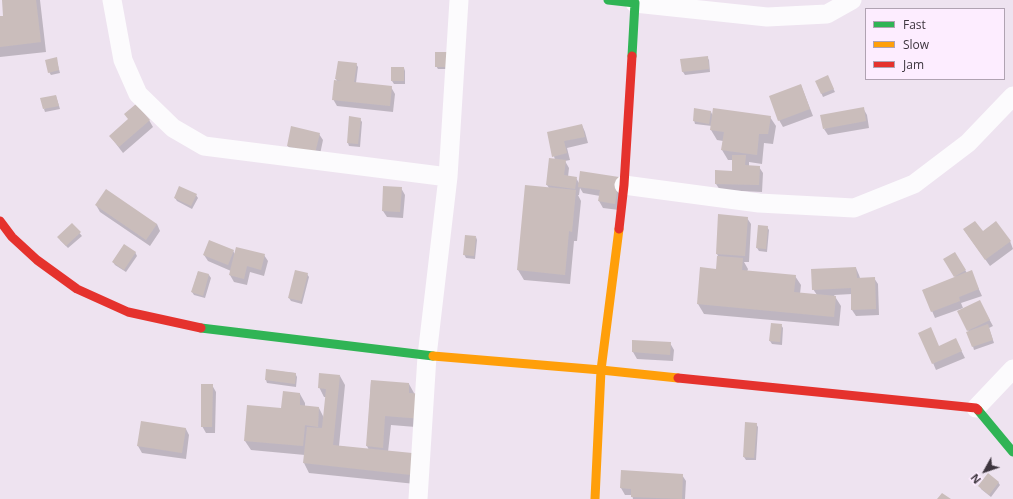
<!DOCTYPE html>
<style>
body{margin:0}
#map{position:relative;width:1013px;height:499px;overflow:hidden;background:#eee3f0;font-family:"Open Sans",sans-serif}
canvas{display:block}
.legend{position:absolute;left:865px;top:8px;width:140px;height:72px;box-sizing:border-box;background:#fdedff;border:1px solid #b0a3b2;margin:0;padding:5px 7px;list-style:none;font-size:12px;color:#3d353e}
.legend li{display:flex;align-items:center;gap:8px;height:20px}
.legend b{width:20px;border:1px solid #b0a3b2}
.north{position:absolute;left:965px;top:451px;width:40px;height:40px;-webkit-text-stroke:3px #fdedff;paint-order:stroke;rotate:230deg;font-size:11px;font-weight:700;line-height:16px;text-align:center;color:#3d353e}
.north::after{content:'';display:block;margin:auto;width:14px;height:18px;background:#3d353e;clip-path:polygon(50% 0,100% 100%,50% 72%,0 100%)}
</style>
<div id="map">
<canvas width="1013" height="499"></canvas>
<ul class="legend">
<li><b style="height:5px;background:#30b455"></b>Fast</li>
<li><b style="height:5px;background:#ff9f0a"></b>Slow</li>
<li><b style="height:5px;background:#e5322d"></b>Jam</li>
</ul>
<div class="north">N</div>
</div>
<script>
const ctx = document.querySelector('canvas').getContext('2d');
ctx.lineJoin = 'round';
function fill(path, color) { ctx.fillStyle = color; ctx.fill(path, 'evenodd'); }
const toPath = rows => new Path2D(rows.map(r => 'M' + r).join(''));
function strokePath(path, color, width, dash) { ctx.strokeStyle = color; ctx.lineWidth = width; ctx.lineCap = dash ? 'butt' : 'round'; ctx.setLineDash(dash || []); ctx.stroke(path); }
const shadow = toPath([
 [3,0,40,0,46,52,0,57,0,17,4,16],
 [436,53,453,69,438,69,436,66],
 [707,57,709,60,710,72,685,75,683,72,682,60],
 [56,58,60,73,51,75,49,72],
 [356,64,358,67,356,83,391,87,395,94,393,112,337,106,333,99,337,81,336,79],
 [404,68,405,71,405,84,394,84,392,81],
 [829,80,835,92,823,97,816,81],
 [801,85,813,116,783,127,779,120],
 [56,96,60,109,45,112,44,109],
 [863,108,867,115,869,128,828,135,824,129],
 [711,112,713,116,770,117,776,126,773,144,764,143,762,164,749,162,749,166,759,167,763,173,762,192,720,190,716,184,733,172,733,160,728,160,722,150,723,141,717,140,711,130,712,126,695,124,694,120],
 [360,119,362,122,360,147,349,146,348,143],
 [149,120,153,127,123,153,110,136],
 [582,125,585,132,588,143,567,148,570,160,565,161,569,168,568,177,576,178,579,183,619,178,619,210,603,208,599,201,600,196,583,193,580,188,579,195,578,195,581,201,577,241,574,241,570,284,524,280,518,270,549,188,547,185,555,160,548,133],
 [319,134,323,140,319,159,292,152,288,146],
 [401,188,405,195,403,218,387,217,383,211],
 [196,195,198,198,192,209,177,201,175,198],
 [96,205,157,224,160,231,150,246,100,212],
 [747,218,751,224,749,262,744,262,748,269,747,272,795,276,801,285,800,294,817,295,813,289,856,268,859,275,860,278,874,278,878,284,879,315,856,316,852,310,852,294,834,295,841,306,839,326,704,314,698,304,701,268,717,270,718,256,717,254],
 [72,224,82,236,68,248,60,240],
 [759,226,767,227,769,230,767,252,759,251,757,248],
 [964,230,1010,241,1013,249,990,266],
 [476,237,477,240,475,259,466,258,464,254],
 [233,251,235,254,264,255,268,261,264,276,250,272,247,285,234,282,230,275,231,271,208,261,204,255],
 [135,252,137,256,126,272,115,265,113,262],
 [954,253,967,273,971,272,982,296,961,303,963,308,935,318,923,290,956,278,945,259],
 [198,272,209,275,211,278,205,298,194,295,192,292],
 [307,274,309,277,302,304,291,301,289,298],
 [983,308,993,326,989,328,994,343,974,350,969,332,959,312],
 [781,325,783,328,782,345,772,344,770,341],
 [633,341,670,343,674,350,673,361,637,359,633,352],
 [959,346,965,358,936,370,933,363],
 [267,370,295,373,297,377,296,387,267,383,266,380],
 [340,376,345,385,339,446,369,450,367,446,371,381,409,384,414,393,428,428,391,425,388,452,425,485,309,473,304,463,305,455,251,450,245,441,300,394,305,403,305,406,319,408,324,418,326,397,324,397,319,387],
 [212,385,216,392,215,433,206,433,202,426],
 [142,422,186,429,189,435,186,459,142,453,138,446],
 [756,424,758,427,756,460,746,460,744,457],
 [622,471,682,475,686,481,685,499,633,499,632,495,625,495,621,488],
 [998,482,1000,485,991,497,981,489,980,486]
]);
const building = toPath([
 [2,0,36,0,41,42,0,47,0,16,3,16],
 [435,52,451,52,452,67,435,67],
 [708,56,709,69,682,72,680,59],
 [57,57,59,70,48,73,45,60],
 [338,61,357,63,354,82,392,86,390,106,332,100,334,80,342,81,335,79],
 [391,67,404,67,404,81,391,81],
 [828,75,834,89,821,94,815,81],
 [801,84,810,109,778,121,769,96],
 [56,95,59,106,43,109,40,98],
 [136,104,150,120,119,147,109,136,128,119,124,114],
 [864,107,866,121,823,129,820,115],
 [694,108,711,111,709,124,693,121],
 [713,108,771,116,768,134,759,134,757,155,721,150,724,132,710,130],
 [349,116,361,118,358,144,347,143],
 [582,124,585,137,564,141,567,153,552,157,547,132],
 [291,126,320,133,315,153,287,146],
 [732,155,746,155,745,165,760,166,759,185,715,184,715,170,732,171],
 [549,158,566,160,564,175,577,177,575,189,546,185],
 [580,171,619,177,615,204,598,201,600,190,578,187],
 [525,185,576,190,572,232,569,231,565,275,517,270],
 [179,186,197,194,191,206,174,198],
 [383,186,402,187,400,212,382,211],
 [106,189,157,224,146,240,95,205],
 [718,214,748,217,745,256,716,254],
 [975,221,983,231,996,221,1011,241,985,260,963,229],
 [72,223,81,232,66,246,57,237],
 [758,225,768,226,766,249,756,248],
 [465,235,476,236,474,256,463,255],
 [209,240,234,250,228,265,203,255],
 [124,244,136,252,124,270,112,262],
 [236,247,265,254,261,270,247,266,244,279,229,275],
 [955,252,966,270,954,277,943,259],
 [717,256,743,258,742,270,796,275,794,292,836,296,834,317,697,304,700,267,716,269],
 [856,267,857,278,875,277,876,309,851,310,851,288,812,290,811,269],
 [295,270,308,273,301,301,288,298],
 [972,270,979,289,959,297,960,301,931,312,922,290],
 [198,271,209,274,203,296,191,292],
 [980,300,990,320,967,331,957,311],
 [771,323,782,324,780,342,769,341],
 [988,324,993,340,972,347,966,332],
 [931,327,939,346,956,338,962,351,932,364,918,333],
 [632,340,671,342,670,355,632,352],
 [266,369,296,373,295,384,265,380],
 [319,373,340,375,333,445,422,454,420,476,303,463,307,427,322,428,326,389,318,388],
 [371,380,409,383,409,393,425,394,423,419,385,416,383,448,366,446],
 [201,384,213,384,212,427,201,427],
 [283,391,300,393,300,405,319,407,318,427,305,425,303,446,244,441,247,405,281,408],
 [141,421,186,428,182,453,137,446],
 [745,422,757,423,754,458,743,457],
 [621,470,683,474,682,499,631,497,631,489,620,488],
 [988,473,999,482,989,495,978,486],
 [942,493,951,499,937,499]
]);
const street = toPath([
 [112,0,123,60,138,94,173,128,204,146,448,177],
 [635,3,767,17,827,14,852,0],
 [624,185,759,203,854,208,914,184,968,143,1013,96],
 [976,408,1013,369],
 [418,499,427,356,448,177,459,0]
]);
const fast = toPath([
 [608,0,635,3,632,56],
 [201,328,433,356],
 [978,410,1013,452]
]);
const slow = toPath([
 [433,356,601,370,678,378],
 [595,499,601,370,619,229]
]);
const jam = toPath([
 [0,221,12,237,37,260,77,289,128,312,201,328],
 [619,229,624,185,632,56],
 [678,378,976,408,978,410]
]);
fill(shadow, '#0003');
fill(building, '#cabdbb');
strokePath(street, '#fcfbfd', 19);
strokePath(fast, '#30b455', 9);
strokePath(slow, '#ff9f0a', 9);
strokePath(jam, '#e5322d', 9);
</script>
